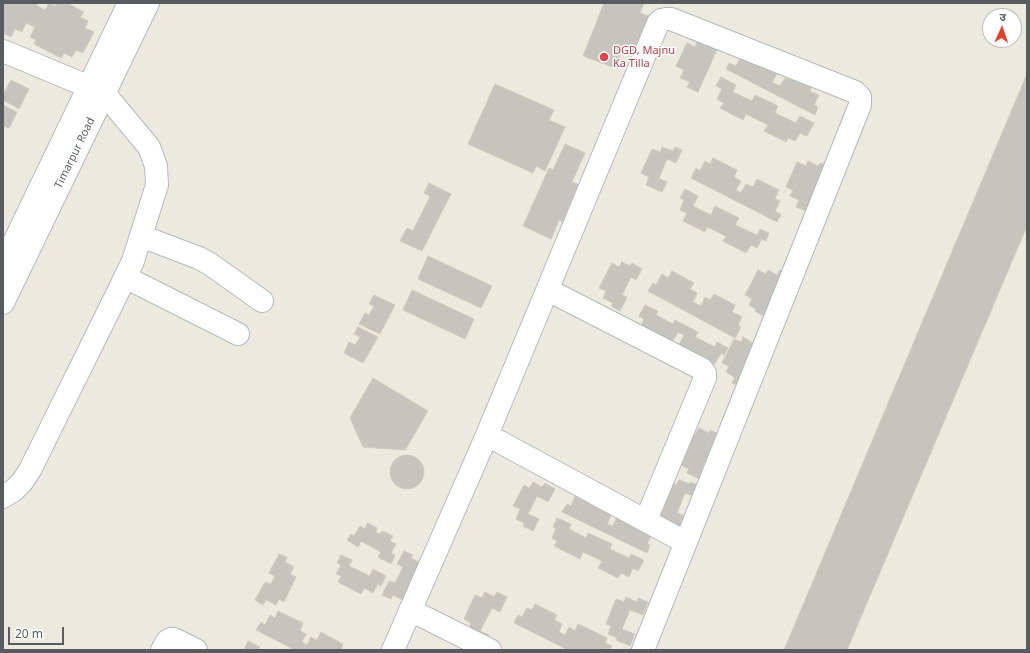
<!DOCTYPE html>
<meta charset="utf-8">
<style>
body{margin:0}
#map{position:relative;width:1030px;height:653px;overflow:hidden;background:#ece9df;font-family:"Noto Sans","Noto Sans Devanagari",sans-serif}
canvas{display:block}
.frame{position:absolute;inset:0;border:4px solid #585c61;pointer-events:none}
.north{position:absolute;left:982px;top:8px;width:40px;height:40px;box-sizing:border-box;background:#fff;border:1px solid #bcbec0;border-radius:50%;rotate:3deg;font-size:11px;font-weight:700;line-height:16px;text-align:center;color:#585c61}
.north::after{content:'';display:block;margin:auto;width:14px;height:18px;background:#e83e29;clip-path:polygon(50% 0,100% 100%,50% 72%,0 100%)}
.scale{position:absolute;left:8px;top:627px;width:56px;height:18px;box-sizing:border-box;border:2px solid #585c61;border-top:0;padding-left:5px;font-size:12px;line-height:14px;white-space:nowrap;color:#585c61;-webkit-text-stroke:3px #fff;paint-order:stroke}
</style>
<div id="map">
<canvas width="1030" height="653"></canvas>
<div class="frame"></div>
<div class="north">उ</div>
<div class="scale">20 m</div>
</div>
<script>
const ctx = document.querySelector('canvas').getContext('2d');
ctx.lineJoin = 'round';
function fill(path, color) { ctx.fillStyle = color; ctx.fill(path, 'evenodd'); }
const toPath = rows => new Path2D(rows.map(r => 'M' + r).join(''));
function strokePath(path, color, width, dash) { ctx.strokeStyle = color; ctx.lineWidth = width; ctx.lineCap = dash ? 'butt' : 'round'; ctx.setLineDash(dash || []); ctx.stroke(path); }
function label(font, color, halo, rows, align = 'center') {
  ctx.font = font + ' "Noto Sans",sans-serif'; ctx.lineWidth = 3; ctx.setLineDash([]); ctx.textBaseline = 'middle'; ctx.strokeStyle = halo; ctx.fillStyle = color; for (const [text, x, y, turn = 0] of rows) {
    ctx.save(); ctx.translate(x, y); ctx.rotate((+turn || 0) * Math.PI / 180); ctx.textAlign = isNaN(turn) ? turn : align; if (halo) ctx.strokeText(text, 0, 0); ctx.fillText(text, 0, 0); ctx.restore();
  }
}
const building = toPath([
 [3,3,38,3,36,5,45,10,49,3,55,6,57,3,67,3,84,12,80,17,88,21,85,28,94,32,83,53,76,50,72,57,64,53,61,58,34,44,36,40,30,37,35,27,26,23,22,32,15,29,11,37,3,33,3,3],
 [604,3,612,3,616,4,617,3,644,3,640,13,654,18,640,55,623,48,615,68,583,56,604,3],
 [697,41,708,46,710,41,719,45,698,92,687,87,690,82,680,78,684,70,676,66,687,43,695,47,697,41],
 [741,57,773,65,771,71,777,74,772,82,780,86,785,78,790,80,793,75,813,85,810,91,819,95,814,105,818,107,815,115,726,69,729,63,736,66,741,57],
 [1027,74,1027,226,847,650,784,650,1027,74],
 [721,77,736,85,733,92,752,101,755,95,778,106,775,113,796,123,800,116,814,123,807,136,800,133,795,141,788,138,786,142,764,131,768,125,746,114,743,120,720,108,724,103,717,99,722,89,716,86,721,77],
 [11,80,29,89,19,109,3,100,3,95,11,80],
 [495,84,554,110,549,120,565,127,545,171,536,166,533,173,468,144,495,84],
 [3,105,17,112,9,128,3,126,3,105],
 [565,144,585,153,572,182,580,185,563,222,559,220,551,239,523,226,549,168,553,170,565,144],
 [662,147,673,151,675,147,682,150,676,163,667,159,659,178,667,182,662,192,646,185,649,177,641,173,652,149,660,152,662,147],
 [713,158,737,170,734,177,741,181,736,190,741,193,746,184,753,187,757,179,779,190,775,199,780,201,775,211,781,215,777,222,691,178,696,168,700,171,705,161,710,164,713,158],
 [808,161,818,166,820,163,831,167,811,213,796,207,799,200,790,196,793,190,786,187,797,162,806,166,808,161],
 [429,183,451,194,422,251,400,241,407,228,413,231,430,196,424,193,429,183],
 [685,189,698,196,693,206,711,215,715,206,739,218,735,225,757,235,760,229,769,233,766,241,762,239,757,248,751,245,746,253,723,241,726,236,707,227,705,232,683,221,687,213,680,210,684,200,680,198,685,189],
 [428,256,492,286,481,308,418,279,428,256],
 [622,262,630,266,632,263,642,269,636,280,631,277,622,295,627,297,620,311,611,306,613,303,603,298,606,291,599,288,612,263,619,267,622,262],
 [758,270,766,274,768,270,777,275,780,270,790,276,767,318,755,311,756,309,749,305,752,299,745,295,758,270],
 [672,271,694,283,690,289,697,293,693,302,701,306,705,297,710,300,714,294,735,305,732,312,742,317,738,325,741,327,735,338,648,291,653,283,656,285,662,274,668,278,672,271],
 [412,290,474,319,465,339,403,310,412,290],
 [374,295,395,305,380,334,359,324,365,313,369,315,374,306,369,304,374,295],
 [645,305,658,311,656,315,673,324,675,320,698,332,695,337,715,347,717,342,728,348,724,355,721,353,715,364,708,360,705,366,679,345,684,335,678,332,672,342,641,326,644,319,639,316,645,305],
 [358,327,378,337,363,363,344,353,349,342,355,345,360,337,354,334,358,327],
 [743,337,753,343,755,339,751,351,741,370,747,373,740,387,732,383,735,378,726,372,729,366,722,363,734,339,741,342,743,337],
 [373,378,428,411,405,450,363,447,350,418,373,378],
 [699,428,709,433,710,430,721,435,712,447,703,466,705,467,699,479,687,473,689,469,681,465,684,459,678,456,690,432,695,435,699,428],
 '390 472a17 17 0 1 1 34 0a17 17 0 1 1-34 0Z',
 [679,480,690,484,690,482,698,485,693,496,685,493,677,513,685,516,679,530,668,526,670,521,660,517,663,510,657,508,668,482,676,485,679,480],
 [533,482,542,487,545,483,555,489,548,502,537,496,528,514,539,519,533,531,523,526,524,523,516,519,520,509,513,506,524,485,530,488,533,482],
 [584,493,612,514,607,524,613,526,617,517,652,534,647,544,650,545,647,553,562,512,567,504,571,506,575,496,581,499,584,493],
 [557,518,571,524,569,529,586,538,588,533,612,544,610,549,629,558,631,554,644,560,638,571,633,568,629,577,621,573,618,578,598,568,602,561,583,552,580,559,554,546,557,541,552,538,556,529,553,527,557,518],
 [368,523,377,528,376,532,380,534,382,531,393,536,390,541,396,544,391,553,395,555,391,564,378,557,381,552,361,541,358,547,347,540,351,534,354,536,360,526,365,529,368,523],
 [404,551,413,555,411,558,421,563,403,600,393,595,391,599,382,595,389,581,395,583,403,567,397,564,404,551],
 [279,554,287,557,285,562,294,567,290,574,296,577,284,602,279,599,276,605,266,600,263,605,255,600,265,582,271,584,275,576,269,573,279,554],
 [341,555,352,560,349,566,370,576,373,569,386,576,381,586,378,584,373,593,364,588,361,594,338,582,341,576,336,574,341,565,337,563,341,555],
 [485,592,494,597,497,592,507,597,500,612,492,608,480,631,489,635,485,643,468,629,471,623,464,619,475,595,482,598,485,592],
 [626,597,637,602,638,598,648,602,643,615,630,610,622,629,635,634,630,646,616,640,617,638,608,634,611,626,606,624,616,599,624,602,626,597],
 [535,604,557,615,554,620,562,624,559,632,565,635,569,627,575,631,578,624,607,638,605,643,612,646,610,650,606,648,605,650,568,650,514,623,518,615,522,617,527,608,532,610,535,604],
 [278,611,303,623,300,631,306,634,302,642,307,645,311,637,317,640,321,632,343,644,341,650,295,650,256,630,261,622,265,625,270,615,275,618,278,611],
 [248,641,260,647,258,650,244,650,248,641]
]);
const street = toPath([
 [3,51,104,93,149,147,156,166,157,185,133,261,119,290,30,470,22,482,14,490,3,497],
 [141,236,199,258,210,264,262,301],
 [125,277,238,334],
 [548,290,702,369,705,373,705,378,646,520],
 [487,435,685,542],
 [410,610,490,650],
 [162,650,167,641,171,639,174,639,196,650],
 [393,650,487,435,658,23,661,20,666,19,671,19,855,92,860,97,860,105,643,650]
]);
const secondary = toPath([
 [3,265,129,3],
 [3,303,148,3]
]);
const markers = [
 [604,57,5,"#e0444e"]
];
const healthNames = [
 ["DGD, Majnu",613,51],
 ["Ka Tilla",613,64]
];
const streetNames = [
 ["Timarpur Road",75,153,-64]
];
fill(building, '#c6c4bd');
strokePath(building, '#d0cbbe', 1);
strokePath(street, '#b5b8bd', 24);
strokePath(secondary, '#b5b9bf', 24);
strokePath(street, '#fff', 22);
strokePath(secondary, '#fff', 22);
for (const [x, y, r, color] of markers) { const dot = new Path2D(); dot.arc(x, y, r, 0, 2 * Math.PI); ctx.fillStyle = color; ctx.fill(dot); strokePath(dot, '#fff', 1.5); }
label('11px', '#be3a42', '#fff', healthNames, 'left');
label('11px', '#585c61', '#fff', streetNames);
</script>
